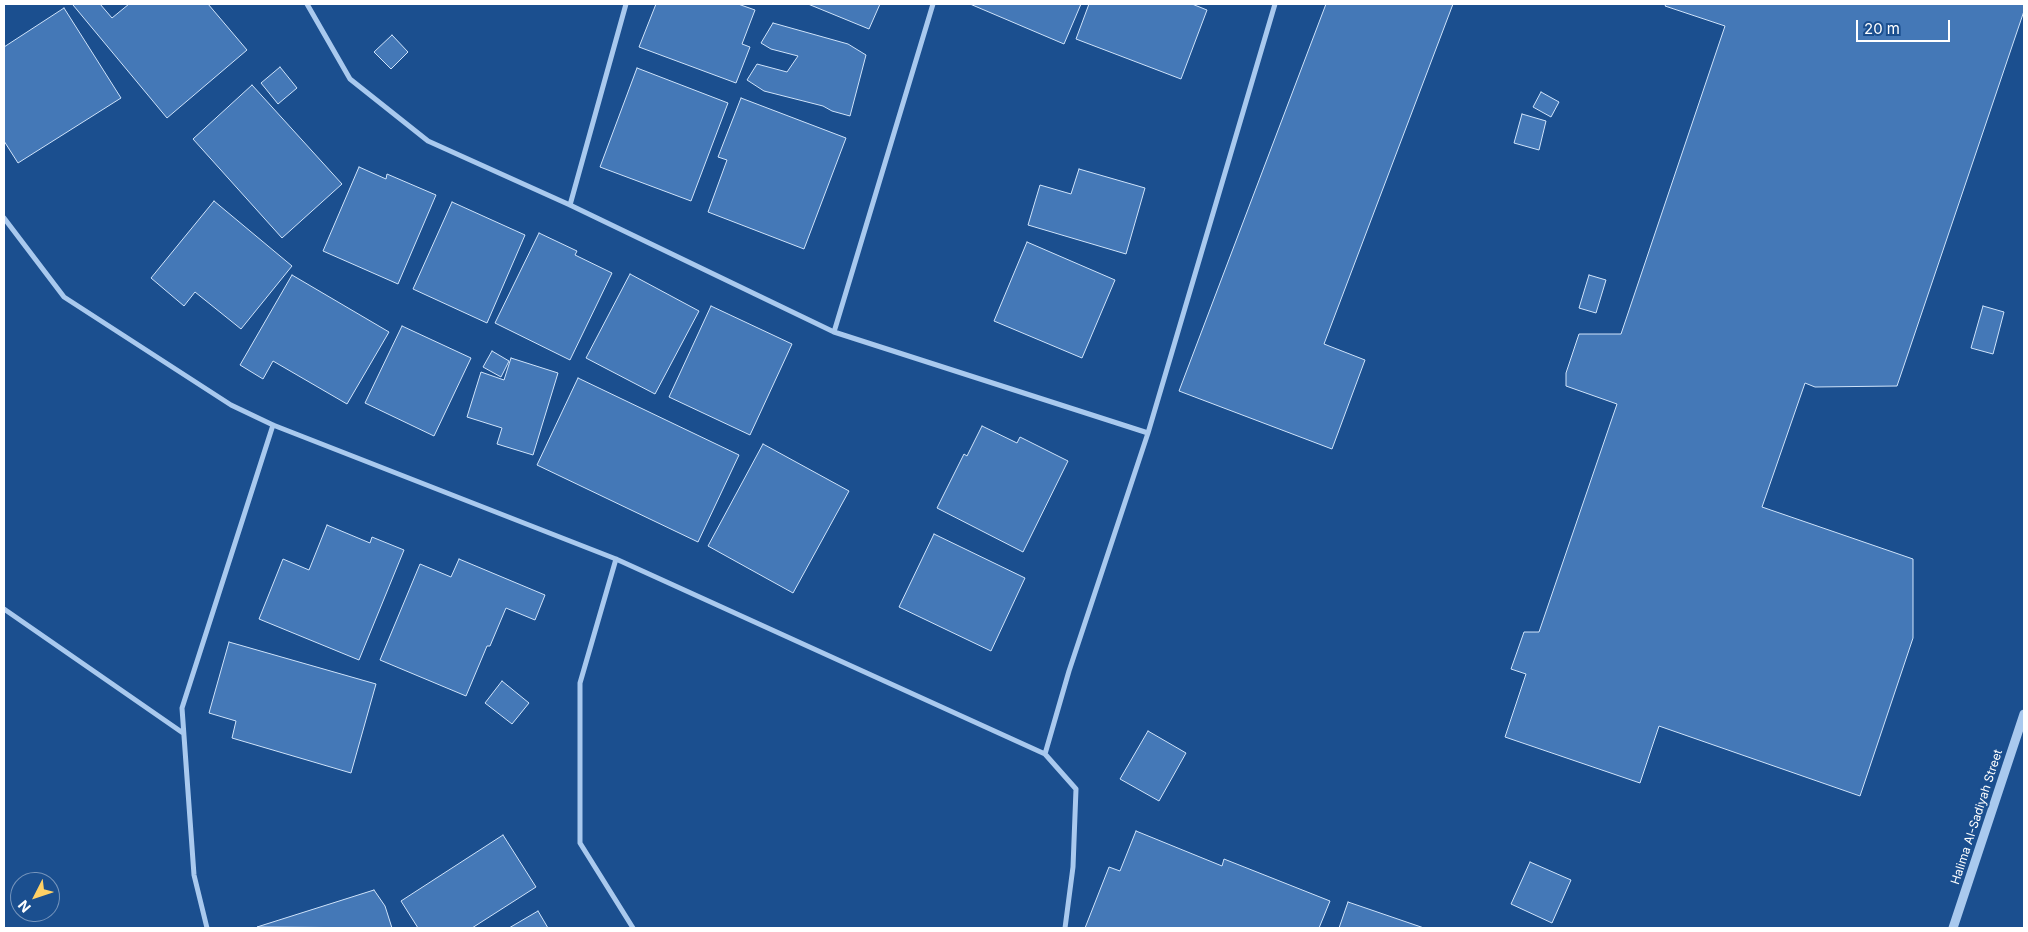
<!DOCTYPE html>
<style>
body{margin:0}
#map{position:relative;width:2028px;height:932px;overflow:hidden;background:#1b4f8f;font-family:Inter,sans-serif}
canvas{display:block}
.frame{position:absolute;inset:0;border:5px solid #fff;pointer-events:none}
.north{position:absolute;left:10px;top:872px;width:50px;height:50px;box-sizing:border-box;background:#1b4f8f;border:1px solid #7695bc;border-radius:50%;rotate:229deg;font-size:14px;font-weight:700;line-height:20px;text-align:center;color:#fff}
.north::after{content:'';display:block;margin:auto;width:18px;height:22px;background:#ffd166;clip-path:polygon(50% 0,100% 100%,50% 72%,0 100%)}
.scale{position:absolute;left:1856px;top:20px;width:94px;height:22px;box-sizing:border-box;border:2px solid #fff;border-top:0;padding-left:6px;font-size:15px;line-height:18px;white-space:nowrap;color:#fff;-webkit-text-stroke:4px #1b4f8f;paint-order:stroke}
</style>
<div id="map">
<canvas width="2028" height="932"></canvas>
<div class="frame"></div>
<div class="north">N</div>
<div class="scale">20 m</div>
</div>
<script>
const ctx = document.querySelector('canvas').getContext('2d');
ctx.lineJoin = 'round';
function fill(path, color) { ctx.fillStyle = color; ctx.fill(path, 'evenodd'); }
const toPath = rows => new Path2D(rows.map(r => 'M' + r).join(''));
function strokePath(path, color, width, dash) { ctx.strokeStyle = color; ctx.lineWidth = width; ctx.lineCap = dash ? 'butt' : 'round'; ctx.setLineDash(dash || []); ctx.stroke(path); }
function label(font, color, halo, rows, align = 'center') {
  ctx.font = font + ' Inter,sans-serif'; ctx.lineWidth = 4; ctx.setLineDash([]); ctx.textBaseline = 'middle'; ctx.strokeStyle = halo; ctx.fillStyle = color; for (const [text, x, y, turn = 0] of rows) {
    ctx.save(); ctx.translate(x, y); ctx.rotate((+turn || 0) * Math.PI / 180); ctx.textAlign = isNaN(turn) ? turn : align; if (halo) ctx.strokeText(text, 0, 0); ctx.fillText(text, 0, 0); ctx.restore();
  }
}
const building = toPath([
 [75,4,100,4,112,18,129,4,208,4,247,50,167,118,73,5,75,4],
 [656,4,738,4,755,10,742,44,750,47,736,83,639,47,656,4],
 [808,4,880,4,869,29,808,4],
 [970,4,1081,4,1064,44,970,4],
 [1089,4,1192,4,1207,10,1181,79,1076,39,1089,4],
 [1326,4,1453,4,1324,344,1365,360,1332,449,1179,391,1326,4],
 [1666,4,2024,4,2024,11,1897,386,1815,387,1805,383,1762,507,1913,559,1913,638,1860,796,1659,726,1640,783,1505,737,1526,674,1511,669,1524,632,1539,632,1617,404,1566,386,1566,373,1579,334,1621,334,1725,26,1665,6,1666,4],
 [64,8,121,98,18,163,4,141,4,47,64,8],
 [773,23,848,44,866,55,850,116,832,111,823,106,764,91,747,80,757,64,787,72,798,56,771,49,761,43,773,23],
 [392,35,408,52,391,69,374,52,392,35],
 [280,67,297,88,278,104,261,83,280,67],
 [637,68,728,103,691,201,600,167,637,68],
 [252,85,342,184,282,238,193,139,252,85],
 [1541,92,1559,102,1551,117,1533,107,1541,92],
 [741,98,846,138,804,249,708,212,727,160,718,157,741,98],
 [1522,114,1546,121,1539,150,1514,143,1522,114],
 [359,167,386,179,387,174,436,195,398,284,323,251,359,167],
 [1079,169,1145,188,1126,254,1028,225,1040,185,1071,194,1079,169],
 [214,201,292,266,241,329,195,292,184,306,151,278,214,201],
 [452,202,525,235,487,323,413,289,452,202],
 [539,233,577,251,575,255,612,273,570,360,495,323,539,233],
 [1027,242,1115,280,1082,358,994,321,1027,242],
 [630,274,699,311,655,394,586,358,630,274],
 [292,275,389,332,347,404,273,361,263,379,240,365,292,275],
 [1589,275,1606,280,1596,313,1579,308,1589,275],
 [711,306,792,344,750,435,669,397,711,306],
 [1983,306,2004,312,1993,354,1971,348,1983,306],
 [402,326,471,358,434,436,365,403,402,326],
 [492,351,509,361,501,377,483,367,492,351],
 [511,358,558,373,533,455,497,444,502,428,467,417,481,372,504,380,511,358],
 [578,378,739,455,698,542,537,465,578,378],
 [982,426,1017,443,1020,437,1068,461,1023,552,937,508,964,454,967,456,982,426],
 [763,444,849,491,793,593,708,546,763,444],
 [327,525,370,543,372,537,404,550,359,660,259,619,283,559,309,570,327,525],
 [934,534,1025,578,991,651,899,607,934,534],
 [459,559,545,595,535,620,506,608,490,646,487,646,466,696,380,660,420,564,451,577,459,559],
 [229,642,376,684,351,773,232,738,236,721,209,713,229,642],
 [502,681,529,703,512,724,485,703,502,681],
 [1148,731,1186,753,1159,801,1120,779,1148,731],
 [1136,831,1222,866,1224,859,1330,901,1319,928,1085,928,1109,867,1120,871,1136,831],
 [503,835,536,887,472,928,418,928,401,901,503,835],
 [1530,862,1571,880,1552,923,1511,904,1530,862],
 [374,890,385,906,392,928,257,927,374,890],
 [1348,902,1424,928,1339,928,1348,902],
 [538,911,548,928,509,928,538,911]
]);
const minor = toPath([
 [307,4,350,79,428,141,570,205,834,332,1148,433],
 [570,205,626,4],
 [4,218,64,297,231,405,273,425,616,559,1045,754,1076,789,1073,867,1065,928],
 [834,332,933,4],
 [616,559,580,683,580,843,633,928],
 [4,609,183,733],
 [1045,754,1069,671,1148,433,1275,4],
 [207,928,194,875,182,708,273,425]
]);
const tertiary = toPath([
 [1953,928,2024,714]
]);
const streetNames = [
 ["Halima Al-Sadiyah Street",1977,817,-72]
];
fill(building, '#4478b7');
strokePath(building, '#cfe3fa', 1);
strokePath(minor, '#a9c9ee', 5);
strokePath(tertiary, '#a9c9ee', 9);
label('12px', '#fff', '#1b4f8f', streetNames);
</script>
